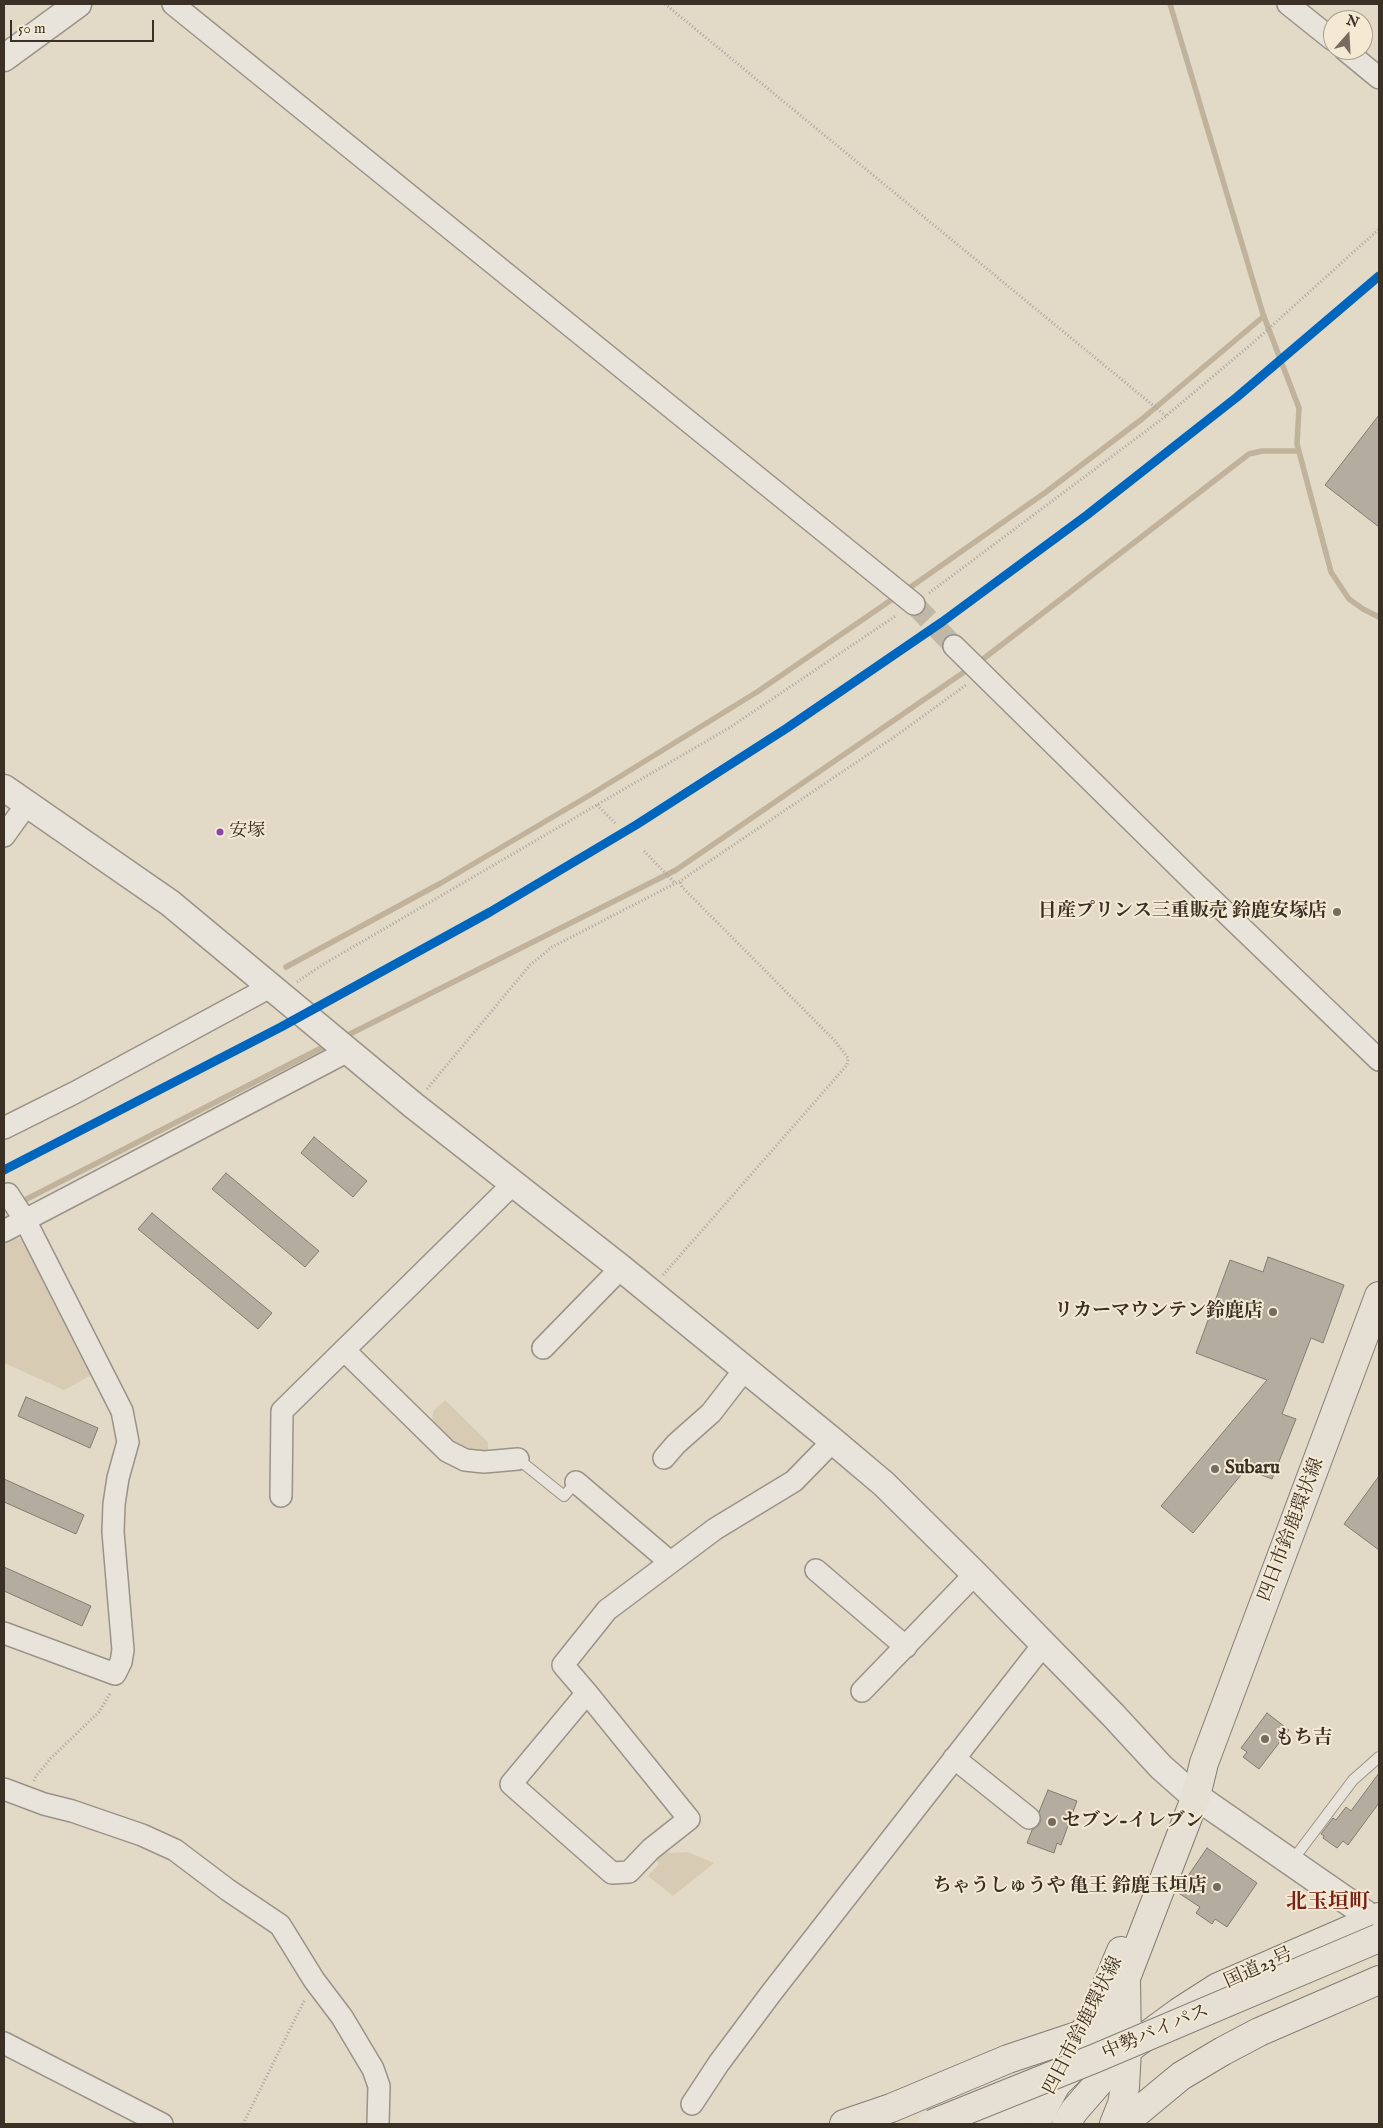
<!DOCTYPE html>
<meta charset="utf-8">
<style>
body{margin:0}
#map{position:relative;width:1383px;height:2128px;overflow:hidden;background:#e2d9c7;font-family:"IM FELL English",serif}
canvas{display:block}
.frame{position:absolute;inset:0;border:5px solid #3a3026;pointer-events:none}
.north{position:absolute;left:1323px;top:10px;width:50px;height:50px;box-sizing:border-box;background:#f4e9d3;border:1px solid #aa9f8e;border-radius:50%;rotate:19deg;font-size:14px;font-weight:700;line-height:20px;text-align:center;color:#3a3026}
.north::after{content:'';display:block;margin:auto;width:18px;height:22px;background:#756b5e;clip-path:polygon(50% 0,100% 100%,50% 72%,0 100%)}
.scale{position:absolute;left:10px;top:20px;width:144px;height:22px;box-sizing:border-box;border:2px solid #3a3026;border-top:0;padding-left:6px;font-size:15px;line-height:18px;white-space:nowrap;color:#3a3026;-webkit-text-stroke:4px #f4e9d3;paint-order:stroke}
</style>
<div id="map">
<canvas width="1383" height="2128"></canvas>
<div class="frame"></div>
<div class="north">N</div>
<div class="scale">50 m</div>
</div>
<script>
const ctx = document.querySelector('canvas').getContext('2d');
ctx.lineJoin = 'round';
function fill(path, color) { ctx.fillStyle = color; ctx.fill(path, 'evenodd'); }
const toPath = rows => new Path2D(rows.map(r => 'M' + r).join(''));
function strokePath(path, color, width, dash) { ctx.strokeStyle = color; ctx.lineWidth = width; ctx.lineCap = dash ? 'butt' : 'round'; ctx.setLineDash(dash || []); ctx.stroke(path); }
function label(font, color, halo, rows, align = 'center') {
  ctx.font = font + ' "IM FELL English","Noto Serif JP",serif'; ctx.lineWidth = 4; ctx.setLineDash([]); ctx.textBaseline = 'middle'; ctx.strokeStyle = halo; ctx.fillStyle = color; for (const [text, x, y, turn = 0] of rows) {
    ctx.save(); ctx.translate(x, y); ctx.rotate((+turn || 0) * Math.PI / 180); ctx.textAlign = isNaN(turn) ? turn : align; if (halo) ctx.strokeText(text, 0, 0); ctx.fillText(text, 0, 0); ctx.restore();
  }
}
const green = toPath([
 [16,1238,25,1240,93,1374,64,1390,4,1363,4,1244],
 [445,1400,488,1442,488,1452,470,1452,448,1440,432,1423,433,1411],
 [665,1852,670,1853,688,1852,714,1863,673,1896,648,1876,659,1864,655,1859]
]);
const stream = toPath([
 [1170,4,1263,314,1299,408,1297,444,1331,572,1349,599,1363,609,1379,617],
 [905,591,1046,492,1142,419,1264,316],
 [978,663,1249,454,1262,451,1299,451],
 [286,967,441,883,590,795,757,692,897,596],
 [342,1038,676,870,970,668],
 [19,1203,329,1044]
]);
const building = toPath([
 [1379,415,1379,527,1325,485,1379,415],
 [314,1137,367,1181,353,1197,301,1153,314,1137],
 [226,1173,319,1251,305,1267,212,1189,226,1173],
 [152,1213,272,1313,258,1329,138,1229,152,1213],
 [1268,1257,1344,1285,1323,1343,1311,1338,1282,1414,1296,1419,1272,1479,1246,1469,1193,1533,1161,1506,1267,1380,1196,1353,1230,1260,1263,1272,1268,1257],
 [26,1397,98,1428,90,1448,18,1416,26,1397],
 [1379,1476,1379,1550,1344,1524,1379,1476],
 [4,1479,84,1515,76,1534,4,1502,4,1479],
 [4,1567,91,1606,82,1626,4,1591,4,1567],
 [1267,1713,1289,1730,1259,1769,1243,1757,1247,1752,1241,1748,1267,1713],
 [1379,1773,1379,1803,1348,1845,1343,1841,1337,1848,1323,1838,1324,1836,1321,1834,1333,1818,1336,1820,1346,1807,1351,1811,1379,1773],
 [1048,1790,1077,1801,1061,1845,1057,1843,1054,1853,1027,1843,1032,1830,1038,1826,1041,1820,1039,1812,1048,1790],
 [1207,1848,1257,1883,1227,1927,1215,1919,1212,1924,1196,1913,1200,1907,1177,1892,1207,1848]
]);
const minorTunnel = toPath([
 [914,604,954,646]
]);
const path = toPath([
 [665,4,1166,416],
 [929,593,1166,416,1255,341,1379,229],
 [597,805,616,824],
 [644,851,675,883],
 [297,982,322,965,729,728,897,615],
 [427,1089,530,965,552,947,680,881,897,735,966,685],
 [663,1275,847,1065,848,1058,835,1041,682,887,680,881],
 [34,1781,36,1776,51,1758,99,1712,111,1692],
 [243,2124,305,1999]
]);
const service = toPath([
 [518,1459,564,1496,576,1482],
 [1292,1861,1353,1780,1379,1757]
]);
const minor = toPath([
 [173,4,914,604],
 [1288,4,1333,40],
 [1345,50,1379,78],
 [954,646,1198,886,1379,1060],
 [4,836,27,804],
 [4,1128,76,1092,270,987],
 [4,1231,348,1051],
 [543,1348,621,1268],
 [344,1350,447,1451,465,1460,484,1462,518,1459],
 [664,1458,676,1444,711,1413,745,1369],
 [576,1482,670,1562],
 [281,1496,282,1411,514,1183],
 [816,1570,906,1647],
 [4,1633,115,1674,121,1662,123,1650,113,1532,114,1504,118,1478,128,1442,122,1411,25,1220,8,1194],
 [862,1691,975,1574],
 [587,1693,511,1784,612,1873,629,1872,651,1849,689,1819,587,1693,563,1665,607,1610,715,1529,794,1481,833,1441],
 [954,1758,1029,1818],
 [4,1789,44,1804,72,1811,142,1835,175,1850,228,1890,280,1925,314,1980,342,2017,373,2069,379,2086,378,2124],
 [4,2043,162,2124],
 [692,2104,719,2063,772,1992,1043,1645]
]);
const tertiary = toPath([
 [4,58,78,4],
 [4,788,170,903,413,1105,621,1268,833,1441,884,1484,975,1574,1113,1715,1161,1767,1187,1790,1379,1923]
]);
const primary = toPath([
 [1035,2124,1097,2008,1121,1951],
 [1114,2124,1122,2104,1125,2087,1127,2050,1126,1978,1188,1817,1196,1796,1204,1763,1379,1296]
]);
const trunk = toPath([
 [844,2124,891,2108,1008,2059,1083,2034,1127,2025],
 [986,2124,1024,2108,1051,2089,1072,2069,1091,2048,1108,2019,1126,1978],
 [1066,2124,1074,2111,1127,2050,1179,2012,1218,1987,1379,1917],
 [1123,2124,1181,2076,1223,2051,1259,2032,1379,1980]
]);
const trunkBridge = toPath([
 [932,2124,1096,2058,1379,1938]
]);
const rail1 = toPath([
 [4,1170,281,1027,490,912,636,825,787,728,942,622,1087,515,1237,397,1379,276]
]);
const markers = [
 [220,832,4.5,"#8e44ad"],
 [1337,912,5,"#756b5e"],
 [1273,1312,5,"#756b5e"],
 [1215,1469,5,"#756b5e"],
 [1265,1739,5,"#756b5e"],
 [1052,1822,5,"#756b5e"],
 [1217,1887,5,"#756b5e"]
];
const busNames = [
 ["安塚",229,832]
];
const poiNames = [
 ["日産プリンス三重販売 鈴鹿安塚店",1327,912],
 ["リカーマウンテン鈴鹿店",1263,1312],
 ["Subaru",1225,1469,"left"],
 ["もち吉",1275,1739,"left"],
 ["セブン-イレブン",1062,1822,"left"],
 ["ちゃうしゅうや 亀王 鈴鹿玉垣店",1207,1887]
];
const streetNames = [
 ["四日市鈴鹿環状線",1292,1530,-69],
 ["国道23号",1259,1969,-24],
 ["四日市鈴鹿環状線",1084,2026,-63],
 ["中勢バイパス",1156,2033,-23]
];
const quarterNames = [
 ["北玉垣町",1328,1904]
];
fill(green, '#d8cbb3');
strokePath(stream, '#c0b29b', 5.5);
fill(building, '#b3ac9f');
strokePath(building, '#827c72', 1);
strokePath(minorTunnel, '#c0b7a7', 21, [21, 11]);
strokePath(service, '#999388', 12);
strokePath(minor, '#999388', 24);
strokePath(tertiary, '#999388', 29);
strokePath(primary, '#827c72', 30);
strokePath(trunk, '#827c72', 30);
strokePath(path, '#aba69e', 3, [1, 2.5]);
strokePath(service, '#e8e3db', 10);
strokePath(minor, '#e8e3db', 21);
strokePath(tertiary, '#e8e3db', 26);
strokePath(primary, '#e5dfd4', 28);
strokePath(trunk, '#e5dfd4', 28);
strokePath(trunkBridge, '#827c72', 30, []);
strokePath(trunkBridge, '#e5dfd4', 28);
strokePath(rail1, '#0065bd', 9);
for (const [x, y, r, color] of markers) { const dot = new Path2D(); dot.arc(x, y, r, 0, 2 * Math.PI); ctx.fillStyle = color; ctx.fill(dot); strokePath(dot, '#f4e9d3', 2); }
label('18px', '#3a3026', '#f4e9d3', busNames, 'left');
label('bold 19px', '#3a3026', '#f4e9d3', poiNames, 'right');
label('19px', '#3a3026', '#f4e9d3', streetNames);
label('bold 21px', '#7a1f14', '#f4e9d3', quarterNames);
</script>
